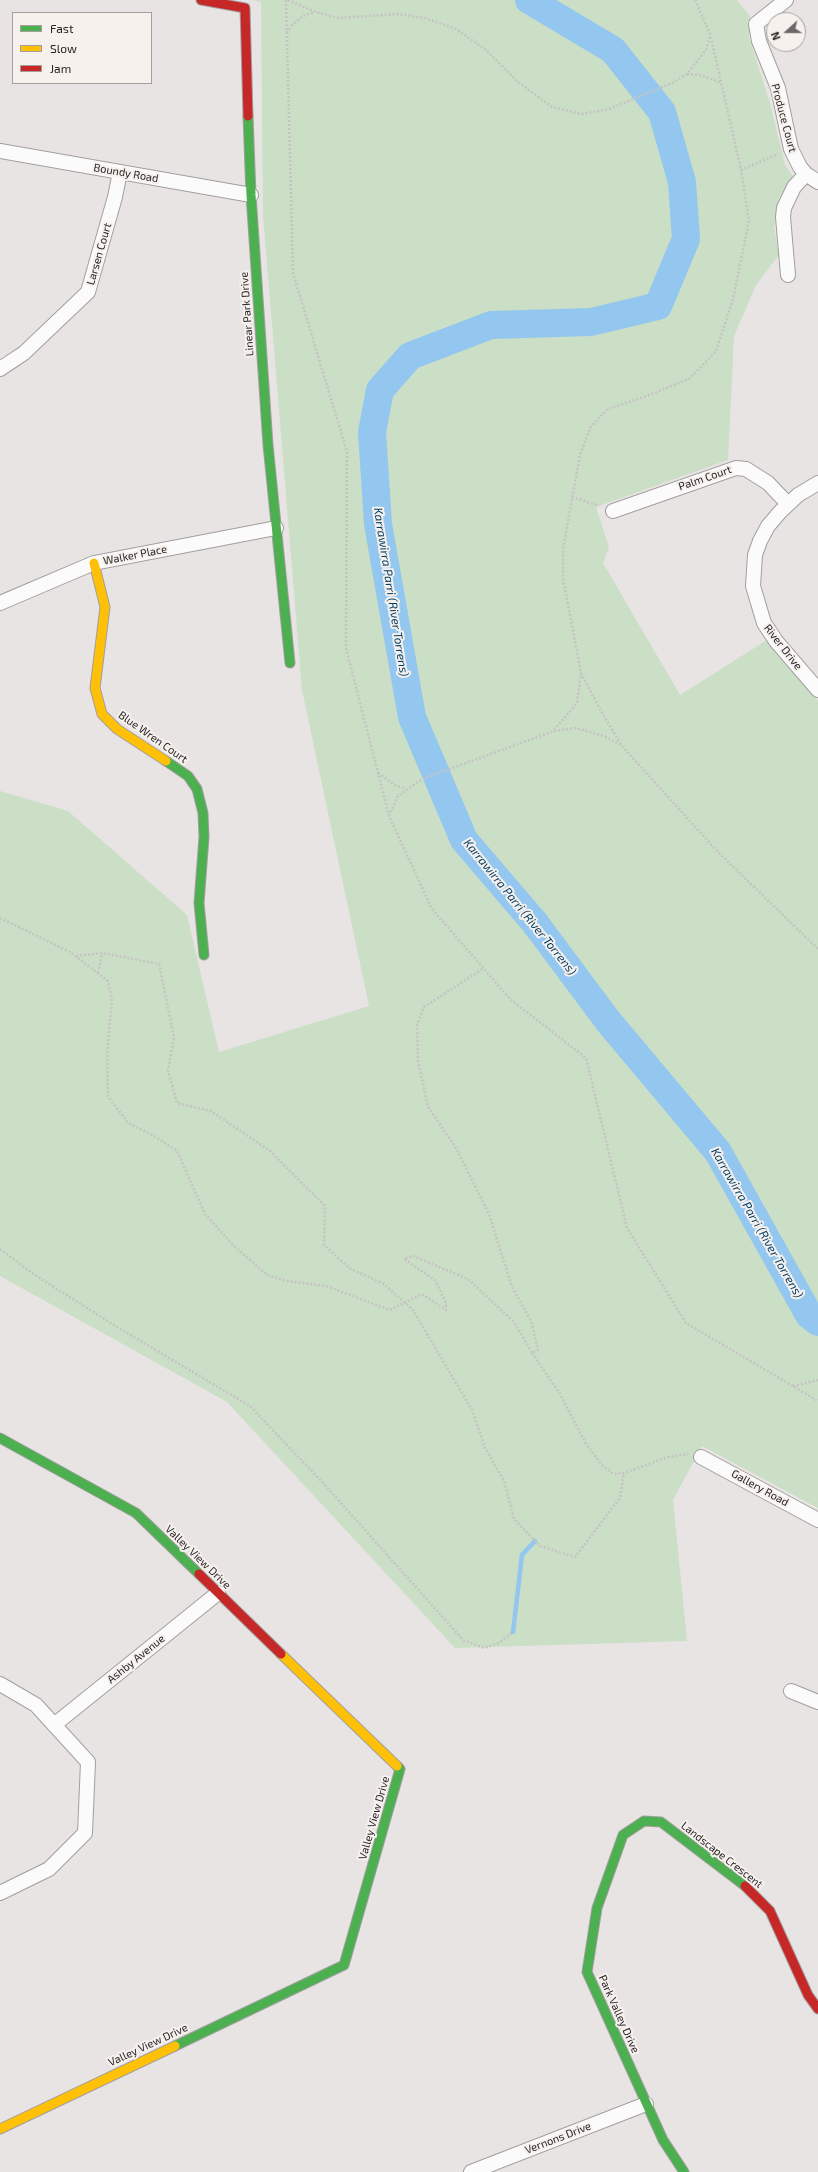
<!DOCTYPE html>
<style>
body{margin:0}
#map{position:relative;width:818px;height:2172px;overflow:hidden;background:#e8e4e3;font-family:"Exo 2",sans-serif}
canvas{display:block}
.legend{position:absolute;left:12px;top:12px;width:140px;height:72px;box-sizing:border-box;background:#f7f1ee;border:1px solid #a49f9d;margin:0;padding:5px 7px;list-style:none;font-size:12px;color:#282524}
.legend li{display:flex;align-items:center;gap:8px;height:20px}
.legend b{width:20px;border:1px solid #a49f9d}
.north{position:absolute;left:766px;top:12px;width:40px;height:40px;box-sizing:border-box;background:#f7f1ee;border:1px solid #a49f9d;border-radius:50%;rotate:249deg;font-size:11px;font-weight:700;line-height:16px;text-align:center;color:#282524}
.north::after{content:'';display:block;margin:auto;width:14px;height:18px;background:#6b6867;clip-path:polygon(50% 0,100% 100%,50% 72%,0 100%)}
</style>
<div id="map">
<canvas width="818" height="2172"></canvas>
<ul class="legend">
<li><b style="height:5px;background:#4caf50"></b>Fast</li>
<li><b style="height:5px;background:#ffc107"></b>Slow</li>
<li><b style="height:5px;background:#c62828"></b>Jam</li>
</ul>
<div class="north">N</div>
</div>
<script>
const ctx = document.querySelector('canvas').getContext('2d');
ctx.lineJoin = 'round';
function fill(path, color) { ctx.fillStyle = color; ctx.fill(path, 'evenodd'); }
const toPath = rows => new Path2D(rows.map(r => 'M' + r).join(''));
function strokePath(path, color, width, dash) { ctx.strokeStyle = color; ctx.lineWidth = width; ctx.lineCap = dash ? 'butt' : 'round'; ctx.setLineDash(dash || []); ctx.stroke(path); }
function label(font, color, halo, rows, align = 'center') {
  ctx.font = font + ' "Exo 2",sans-serif'; ctx.lineWidth = 4; ctx.setLineDash([]); ctx.textBaseline = 'middle'; ctx.strokeStyle = halo; ctx.fillStyle = color; for (const [text, x, y, turn = 0] of rows) {
    ctx.save(); ctx.translate(x, y); ctx.rotate((+turn || 0) * Math.PI / 180); ctx.textAlign = isNaN(turn) ? turn : align; if (halo) ctx.strokeText(text, 0, 0); ctx.fillText(text, 0, 0); ctx.restore();
  }
}
const green = toPath([
 [253,0,737,0,750,16,749,37,770,103,785,165,793,176,780,197,774,227,779,255,756,285,734,336,728,460,596,507,609,547,603,563,680,695,767,640,818,701,818,1508,702,1446,673,1500,687,1641,455,1648,227,1402,0,1276,0,791,68,811,187,915,219,1052,369,1006,302,690,263,215,261,2]
]);
const stream = toPath([
 [513,1632,522,1555,535,1541]
]);
const river = toPath([
 [529,0,613,50,662,112,682,182,686,239,658,306,591,322,491,325,410,356,380,390,372,432,378,524,412,717,464,840,535,923,608,1021,718,1152,809,1315,818,1322]
]);
const path = toPath([
 [286,0,293,273,347,452,346,648,389,816,432,909,510,999,586,1058,627,1228,686,1323,818,1401],
 [288,0,316,12,337,18,398,14,425,18,456,29,486,50,518,82,552,107,582,114,609,109,672,83,687,74,706,50,710,36],
 [695,0,710,34,741,170,749,221,733,299,716,351,689,379,644,397,608,409,591,426,580,455,563,549,563,578,581,673,602,713,622,746,717,851,818,949],
 [287,33,293,24,303,16,315,12],
 [687,74,700,75,717,81,722,85],
 [741,170,778,154],
 [572,497,599,506],
 [554,730,577,703,581,673],
 [378,773,395,785,407,789],
 [389,816,398,796,422,779,554,731,576,728,604,736,621,745],
 [0,918,70,952,108,981,112,1000,107,1055,108,1096,128,1123,156,1137,177,1151,205,1214,234,1246,267,1275,286,1281,326,1286,390,1310,422,1294,446,1310,446,1303,435,1280,404,1259,413,1256,468,1279,514,1322,532,1353,538,1350,531,1321,512,1287,489,1214,456,1148,428,1107,418,1061,417,1025,424,1007,484,968],
 [76,956,102,953,159,964,174,1037,168,1071,177,1103,211,1111,270,1151,325,1206,324,1245,349,1268,384,1284,413,1310,472,1410,485,1448,504,1481,514,1519,540,1546,575,1557,620,1498,624,1473],
 [98,973,102,953],
 [0,1249,35,1275,117,1327,250,1406,324,1484,463,1640,484,1648,499,1643,513,1632],
 [532,1353,560,1394,586,1444,602,1465,613,1474,624,1473,668,1457,688,1454],
 [793,1386,818,1380]
]);
const street = toPath([
 [786,0,756,24,759,41,778,88,791,149,800,167,806,174,794,187,784,208,783,217,788,275],
 [0,151,251,195],
 [806,174,818,182],
 [0,369,24,353,88,292,115,197,120,172],
 [818,483,798,495,780,512,768,526,760,541,755,555,753,586,764,623,776,641,818,690],
 [613,511,736,468,746,469,768,483,788,504],
 [0,603,94,563,276,528],
 [701,1457,818,1520],
 [0,1684,36,1705,88,1762,85,1833,49,1869,0,1893],
 [791,1691,818,1702],
 [54,1725,218,1593],
 [471,2172,646,2104]
]);
const fast = toPath([
 [248,116,251,195,268,445,290,663],
 [166,761,188,776,197,789,203,813,204,837,199,903,204,955],
 [0,1438,136,1513,199,1574],
 [175,2046,344,1965,400,1769,397,1766],
 [684,2172,663,2140,587,1972,597,1908,623,1835,644,1821,661,1822,745,1886]
]);
const slow = toPath([
 [94,563,105,607,95,688,102,714,117,729,166,761],
 [281,1654,397,1766],
 [0,2129,175,2046]
]);
const jam = toPath([
 [201,0,245,8,248,116],
 [199,1574,281,1654],
 [745,1886,770,1911,808,1995,818,2009]
]);
const streetNames = [
 ["Produce Court",784,118,75],
 ["Boundy Road",126,173,10],
 ["Larsen Court",99,254,-74],
 ["Linear Park Drive",247,314,-94],
 ["Palm Court",705,478,-19],
 ["Walker Place",135,555,-11],
 ["River Drive",783,647,52],
 ["Blue Wren Court",153,737,35],
 ["Gallery Road",760,1488,29],
 ["Valley View Drive",198,1557,44],
 ["Ashby Avenue",136,1659,-39],
 ["Valley View Drive",374,1818,-74],
 ["Landscape Crescent",722,1855,38],
 ["Park Valley Drive",619,2014,66],
 ["Valley View Drive",148,2045,-25],
 ["Vernons Drive",558,2138,-21]
];
const waterNames = [
 ["Karrawirra Parri (River Torrens)",391,592,81],
 ["Karrawirra Parri (River Torrens)",520,907,51],
 ["Karrawirra Parri (River Torrens)",757,1223,60]
];
fill(green, '#cbdec6');
strokePath(stream, '#93c7f0', 4.5);
strokePath(river, '#93c7f0', 28);
strokePath(street, '#a29f9e', 16);
strokePath(fast, '#a29f9e', 11);
strokePath(slow, '#a29f9e', 11);
strokePath(jam, '#a29f9e', 11);
strokePath(path, '#c5c4c4', 2.5, [2, 2]);
strokePath(street, '#fcfbfb', 14);
strokePath(fast, '#4caf50', 9);
strokePath(slow, '#ffc107', 9);
strokePath(jam, '#c62828', 9);
label('11px', '#282524', '#f7f1ee', streetNames);
label('italic 12px', '#023f65', '#f7f1ee', waterNames);
</script>
